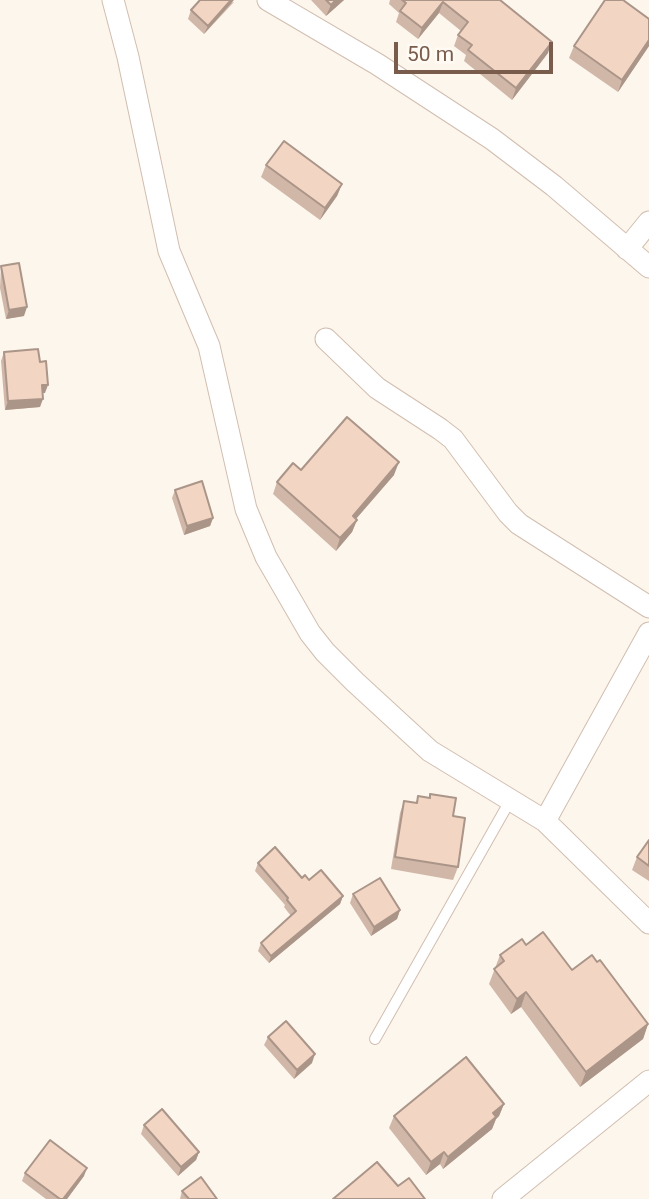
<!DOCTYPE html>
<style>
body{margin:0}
#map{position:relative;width:649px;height:1199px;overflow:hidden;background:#fdf6ec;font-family:Roboto,sans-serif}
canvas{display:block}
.scale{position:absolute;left:394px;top:42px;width:159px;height:32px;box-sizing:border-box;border:4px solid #7a5c4d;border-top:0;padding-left:9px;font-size:21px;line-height:24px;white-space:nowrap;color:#7a5c4d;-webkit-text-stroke:5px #fffaf3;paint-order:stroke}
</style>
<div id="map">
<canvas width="649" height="1199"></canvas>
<div class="scale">50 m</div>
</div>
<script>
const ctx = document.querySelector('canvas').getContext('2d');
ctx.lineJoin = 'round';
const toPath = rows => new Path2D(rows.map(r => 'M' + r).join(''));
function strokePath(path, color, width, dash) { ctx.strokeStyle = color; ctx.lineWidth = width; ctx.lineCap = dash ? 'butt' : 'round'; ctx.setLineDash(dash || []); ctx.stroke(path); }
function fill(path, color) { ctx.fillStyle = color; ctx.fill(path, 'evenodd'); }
const service = toPath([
 [375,1039,511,799]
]);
const minor = toPath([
 [113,0,128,57,169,251,209,346,246,509,266,557,310,633,325,652,355,682,430,751,545,821,649,923],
 [268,0,377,64,492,139,554,186,649,267],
 [627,249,649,222],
 [326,339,377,388,440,429,453,439,508,513,519,524,649,607],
 [545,821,649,633],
 [503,1199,649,1081]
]);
const wall = toPath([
 [311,0,344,0,326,16],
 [390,0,500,0,548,53,512,100,464,61,466,55,454,46,458,35,461,31,439,13,418,39,396,22,399,13,389,4],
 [234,2,204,34,188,19,191,10],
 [649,19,649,46,618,92,569,58,574,46],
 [266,165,342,184,337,196,320,220,261,177],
 [1,266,24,316,6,319,0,288],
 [4,352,40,362,45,393,42,393,40,407,5,410,1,361],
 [301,470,394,475,356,519,357,520,352,532,336,551,273,494,277,482],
 [175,490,213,518,210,526,184,535,172,498],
 [430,794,453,816,458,867,453,880,391,869,400,813,404,801,416,803,418,796,429,798],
 [649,840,649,881,632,870,637,857],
 [258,863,309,880,343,896,340,904,269,963,258,951,261,943,291,916,284,907,285,905,255,871],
 [353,894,400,910,397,919,371,936,350,903],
 [526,945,572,970,648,1024,643,1039,580,1087,521,1007,511,1014,489,984,500,955],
 [268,1037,312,1063,294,1079,264,1045],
 [504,1104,499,1116,496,1119,492,1129,443,1169,440,1164,426,1175,389,1128,394,1116],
 [144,1125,199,1152,196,1160,178,1176,141,1134],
 [25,1173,84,1176,67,1199,46,1199,22,1181],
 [182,1191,217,1199,180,1199]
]);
const shadedWall = toPath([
 [231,0,234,0,204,34,208,26],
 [336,0,344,0,326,16,331,5],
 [443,2,439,13,418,39,422,28],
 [649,40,649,46,618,92,622,80],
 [552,42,548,53,512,100,516,88],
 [342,184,337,196,320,220,325,208],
 [27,307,24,316,6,319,9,310],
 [42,385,48,385,45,393,39,393],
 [43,399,40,407,5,410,8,401],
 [399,462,394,475,348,528,353,516],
 [213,518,210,526,184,535,187,526],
 [357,520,352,532,336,551,340,538],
 [343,896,340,904,269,963,271,956],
 [400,910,397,919,371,936,374,927],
 [526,992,521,1007,511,1014,517,999],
 [648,1024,643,1039,580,1087,586,1072],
 [315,1054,312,1063,294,1079,297,1070],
 [504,1104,499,1116,496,1119,492,1129,443,1169,448,1157,493,1113],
 [199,1152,196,1160,178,1176,181,1167],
 [444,1152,440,1164,426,1175,431,1162],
 [87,1168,84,1176,67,1199,63,1199]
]);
const building = toPath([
 [200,0,231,0,208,26,191,10,200,0],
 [326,0,336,0,331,5,326,0],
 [402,0,500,0,552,42,516,88,468,50,472,45,458,35,468,22,443,2,422,28,400,11,406,3,402,0],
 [605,0,623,0,649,19,649,40,622,80,574,46,605,0],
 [284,141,342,184,325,208,266,165,284,141],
 [19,263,27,307,9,310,1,266,19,263],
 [38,349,40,362,46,361,48,385,42,385,43,399,8,401,4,352,38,349],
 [347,417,399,462,353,516,357,520,340,538,277,482,293,463,301,470,347,417],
 [202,481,213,518,187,526,175,490,202,481],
 [430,794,456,798,453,816,465,818,458,867,395,857,404,801,417,803,418,796,430,798,430,794],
 [649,840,649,866,637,857,649,840],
 [275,847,302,878,305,875,309,880,321,870,343,896,271,956,261,943,296,911,287,900,288,898,258,863,275,847],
 [380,878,400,910,374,927,353,894,380,878],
 [543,932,572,970,592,955,597,962,600,960,648,1024,586,1072,526,992,517,999,494,969,504,961,500,955,522,939,526,945,543,932],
 [286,1021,315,1054,297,1070,268,1037,286,1021],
 [466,1057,504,1104,493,1113,496,1117,448,1157,444,1152,431,1162,394,1116,466,1057],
 [162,1109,199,1152,181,1167,144,1125,162,1109],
 [50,1140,87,1168,63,1199,60,1199,25,1173,50,1140],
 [377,1162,398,1186,409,1178,425,1199,333,1199,377,1162],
 [201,1177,217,1199,189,1199,182,1191,201,1177]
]);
strokePath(service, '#d1beb0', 12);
strokePath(minor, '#d1beb0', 23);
strokePath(service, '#fff', 10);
strokePath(minor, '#fff', 21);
fill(wall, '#d1b7a8');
fill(shadedWall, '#aa9588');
fill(building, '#f3d5c3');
strokePath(building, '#aa9588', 2);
</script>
